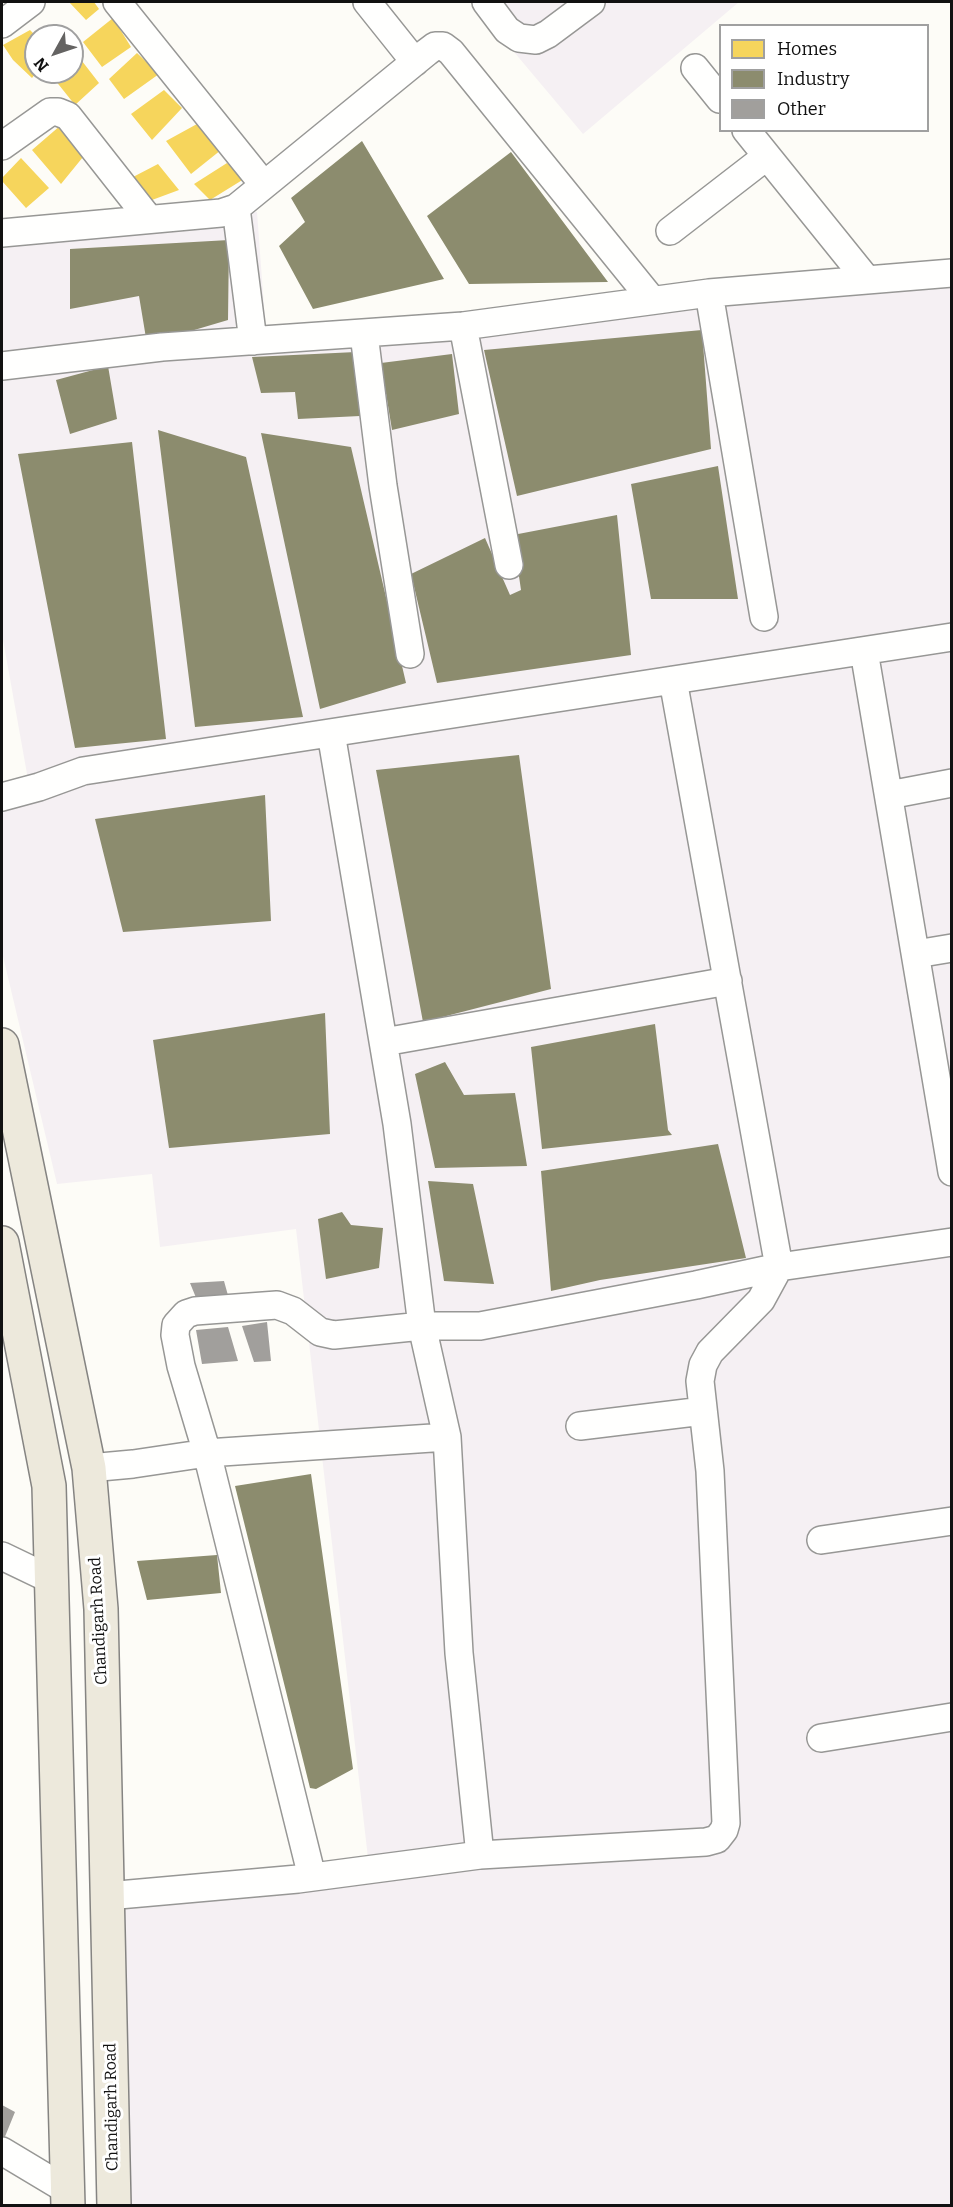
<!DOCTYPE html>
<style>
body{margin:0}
#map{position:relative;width:953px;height:2207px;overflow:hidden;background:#fdfcf7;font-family:Bitter,serif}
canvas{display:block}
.frame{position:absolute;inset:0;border:3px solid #111;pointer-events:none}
.legend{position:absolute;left:719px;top:24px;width:210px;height:108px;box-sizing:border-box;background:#fff;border:2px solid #a0a0a0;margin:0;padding:8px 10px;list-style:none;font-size:18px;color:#111}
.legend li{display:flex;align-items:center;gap:12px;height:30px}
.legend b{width:30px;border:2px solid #a0a0a0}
.north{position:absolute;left:24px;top:24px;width:60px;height:60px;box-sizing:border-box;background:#fff;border:2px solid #a0a0a0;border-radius:50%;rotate:230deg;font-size:16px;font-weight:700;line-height:24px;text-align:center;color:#111}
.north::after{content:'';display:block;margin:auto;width:21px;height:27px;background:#646362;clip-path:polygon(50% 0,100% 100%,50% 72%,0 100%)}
</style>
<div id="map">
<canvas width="953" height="2207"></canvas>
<div class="frame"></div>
<ul class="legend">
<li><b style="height:16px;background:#f6d55c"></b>Homes</li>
<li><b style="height:16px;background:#8c8c6e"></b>Industry</li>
<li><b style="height:16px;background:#a19f9c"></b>Other</li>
</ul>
<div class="north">N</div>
</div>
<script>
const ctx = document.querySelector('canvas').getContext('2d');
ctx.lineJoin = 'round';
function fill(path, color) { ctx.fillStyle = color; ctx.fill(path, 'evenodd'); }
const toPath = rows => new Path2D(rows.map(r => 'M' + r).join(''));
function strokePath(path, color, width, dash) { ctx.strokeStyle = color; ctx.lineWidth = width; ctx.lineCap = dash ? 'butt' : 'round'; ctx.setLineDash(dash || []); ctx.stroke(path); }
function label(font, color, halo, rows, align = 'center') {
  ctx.font = font + ' Bitter,serif'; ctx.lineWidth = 6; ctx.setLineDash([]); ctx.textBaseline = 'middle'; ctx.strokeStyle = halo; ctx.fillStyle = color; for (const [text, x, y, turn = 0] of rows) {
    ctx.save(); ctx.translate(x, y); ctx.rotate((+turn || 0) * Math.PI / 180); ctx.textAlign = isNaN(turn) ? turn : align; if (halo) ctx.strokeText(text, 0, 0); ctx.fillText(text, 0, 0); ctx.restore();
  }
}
const industrial = toPath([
 [472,2,739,2,583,134],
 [257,212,266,334,951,280,951,2205,122,2205,120,1892,369,1867,296,1229,160,1247,152,1174,57,1184,2,952,2,796,29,785,2,634,2,241]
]);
const homes = toPath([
 [69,2,94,2,99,9,86,20],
 [113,18,131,47,102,67,83,42],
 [30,30,36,36,36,73,32,78,13,60,3,45],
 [75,52,99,83,75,105,51,75,54,72,72,72,72,55],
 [137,53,159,74,124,99,109,79],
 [164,90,182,108,152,140,131,114],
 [197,124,221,150,191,174,166,141],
 [61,125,83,157,61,184,32,150],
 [21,158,49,188,26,208,2,181,2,178],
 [227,163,244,179,210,200,194,184],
 [158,164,179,190,152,200,133,177]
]);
const industry = toPath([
 [362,141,444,279,313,309,279,246,305,222,291,198],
 [511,152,608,282,469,284,427,216],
 [229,240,228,320,147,344,139,296,70,309,70,249],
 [702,330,711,449,517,496,484,350],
 [356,352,360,416,298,419,295,392,261,393,252,357],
 [452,354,459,414,392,430,381,363],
 [108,366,117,419,70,434,56,380],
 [158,430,246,457,303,717,195,727],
 [261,433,351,447,406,683,320,709],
 [132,442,166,739,75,748,18,454],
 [718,466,738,599,651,599,631,484],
 [617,515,631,655,437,683,411,574,485,538,510,595,521,590,513,535],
 [519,755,551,989,423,1022,376,770],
 [265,795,271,921,123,932,95,819],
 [325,1013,330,1134,169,1148,153,1040],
 [655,1024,668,1130,672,1135,542,1149,531,1047],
 [445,1062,464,1095,515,1093,527,1166,435,1168,415,1074],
 [718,1144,746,1258,600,1280,551,1291,541,1171],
 [428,1181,473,1184,494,1284,444,1281],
 [342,1212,351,1225,383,1228,379,1268,326,1279,318,1219],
 [311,1474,353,1769,316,1789,310,1788,235,1486],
 [217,1555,221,1593,147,1600,137,1561]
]);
const building = toPath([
 [224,1281,229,1299,199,1305,190,1283],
 [267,1322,271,1361,254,1362,242,1326],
 [228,1327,238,1361,202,1364,196,1330],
 [2,2105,15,2112,4,2139,2,2138]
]);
const minor = toPath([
 [117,2,264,185],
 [367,2,415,62],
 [486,2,507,30,519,38,536,40,548,34,591,2],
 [2,24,31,2],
 [695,68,720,99],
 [746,130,867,280],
 [2,146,50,112,58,112,68,116,149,219],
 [236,208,253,341],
 [670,231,767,156],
 [2,233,221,213,236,208,427,52,435,46,443,46,451,52,652,300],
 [709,293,764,617],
 [463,326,509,565],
 [364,334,383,486,410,654],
 [2,366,162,347,463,326,709,293,952,273],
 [864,651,952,1172],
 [331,733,397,1124,422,1326,447,1437,459,1653,480,1855],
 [889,795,952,783],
 [2,797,39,787,83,771,952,637],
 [916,954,952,948],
 [384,1042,728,981],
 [580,1426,703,1411],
 [89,1468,133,1464,207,1453,447,1437],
 [821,1540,952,1521],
 [2,1556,52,1580],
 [821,1738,952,1717],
 [312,1877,207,1453,181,1366,175,1335,176,1325,186,1314,195,1311,277,1305,293,1311,320,1332,334,1335,422,1326,480,1326,696,1285,779,1267,952,1242],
 [107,1896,298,1879,480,1855,706,1842,717,1839,724,1830,726,1823,710,1471,700,1381,703,1365,710,1352,761,1300,779,1267,673,680],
 [2,2151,67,2190]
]);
const major = toPath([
 [2,1045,89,1468,101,1609,114,2206],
 [2,1243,49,1486,68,2206]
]);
const streetNames = [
 ["Chandigarh Road",99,1621,-93],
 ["Chandigarh Road",112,2107,-91]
];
fill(industrial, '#f5f0f3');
fill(homes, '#f6d55c');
fill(industry, '#8c8c6e');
fill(building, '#a19f9c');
strokePath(minor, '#979795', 30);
strokePath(major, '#858482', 36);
strokePath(minor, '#fffffe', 27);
strokePath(major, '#ede9dc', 33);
label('16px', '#111', '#fff', streetNames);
</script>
